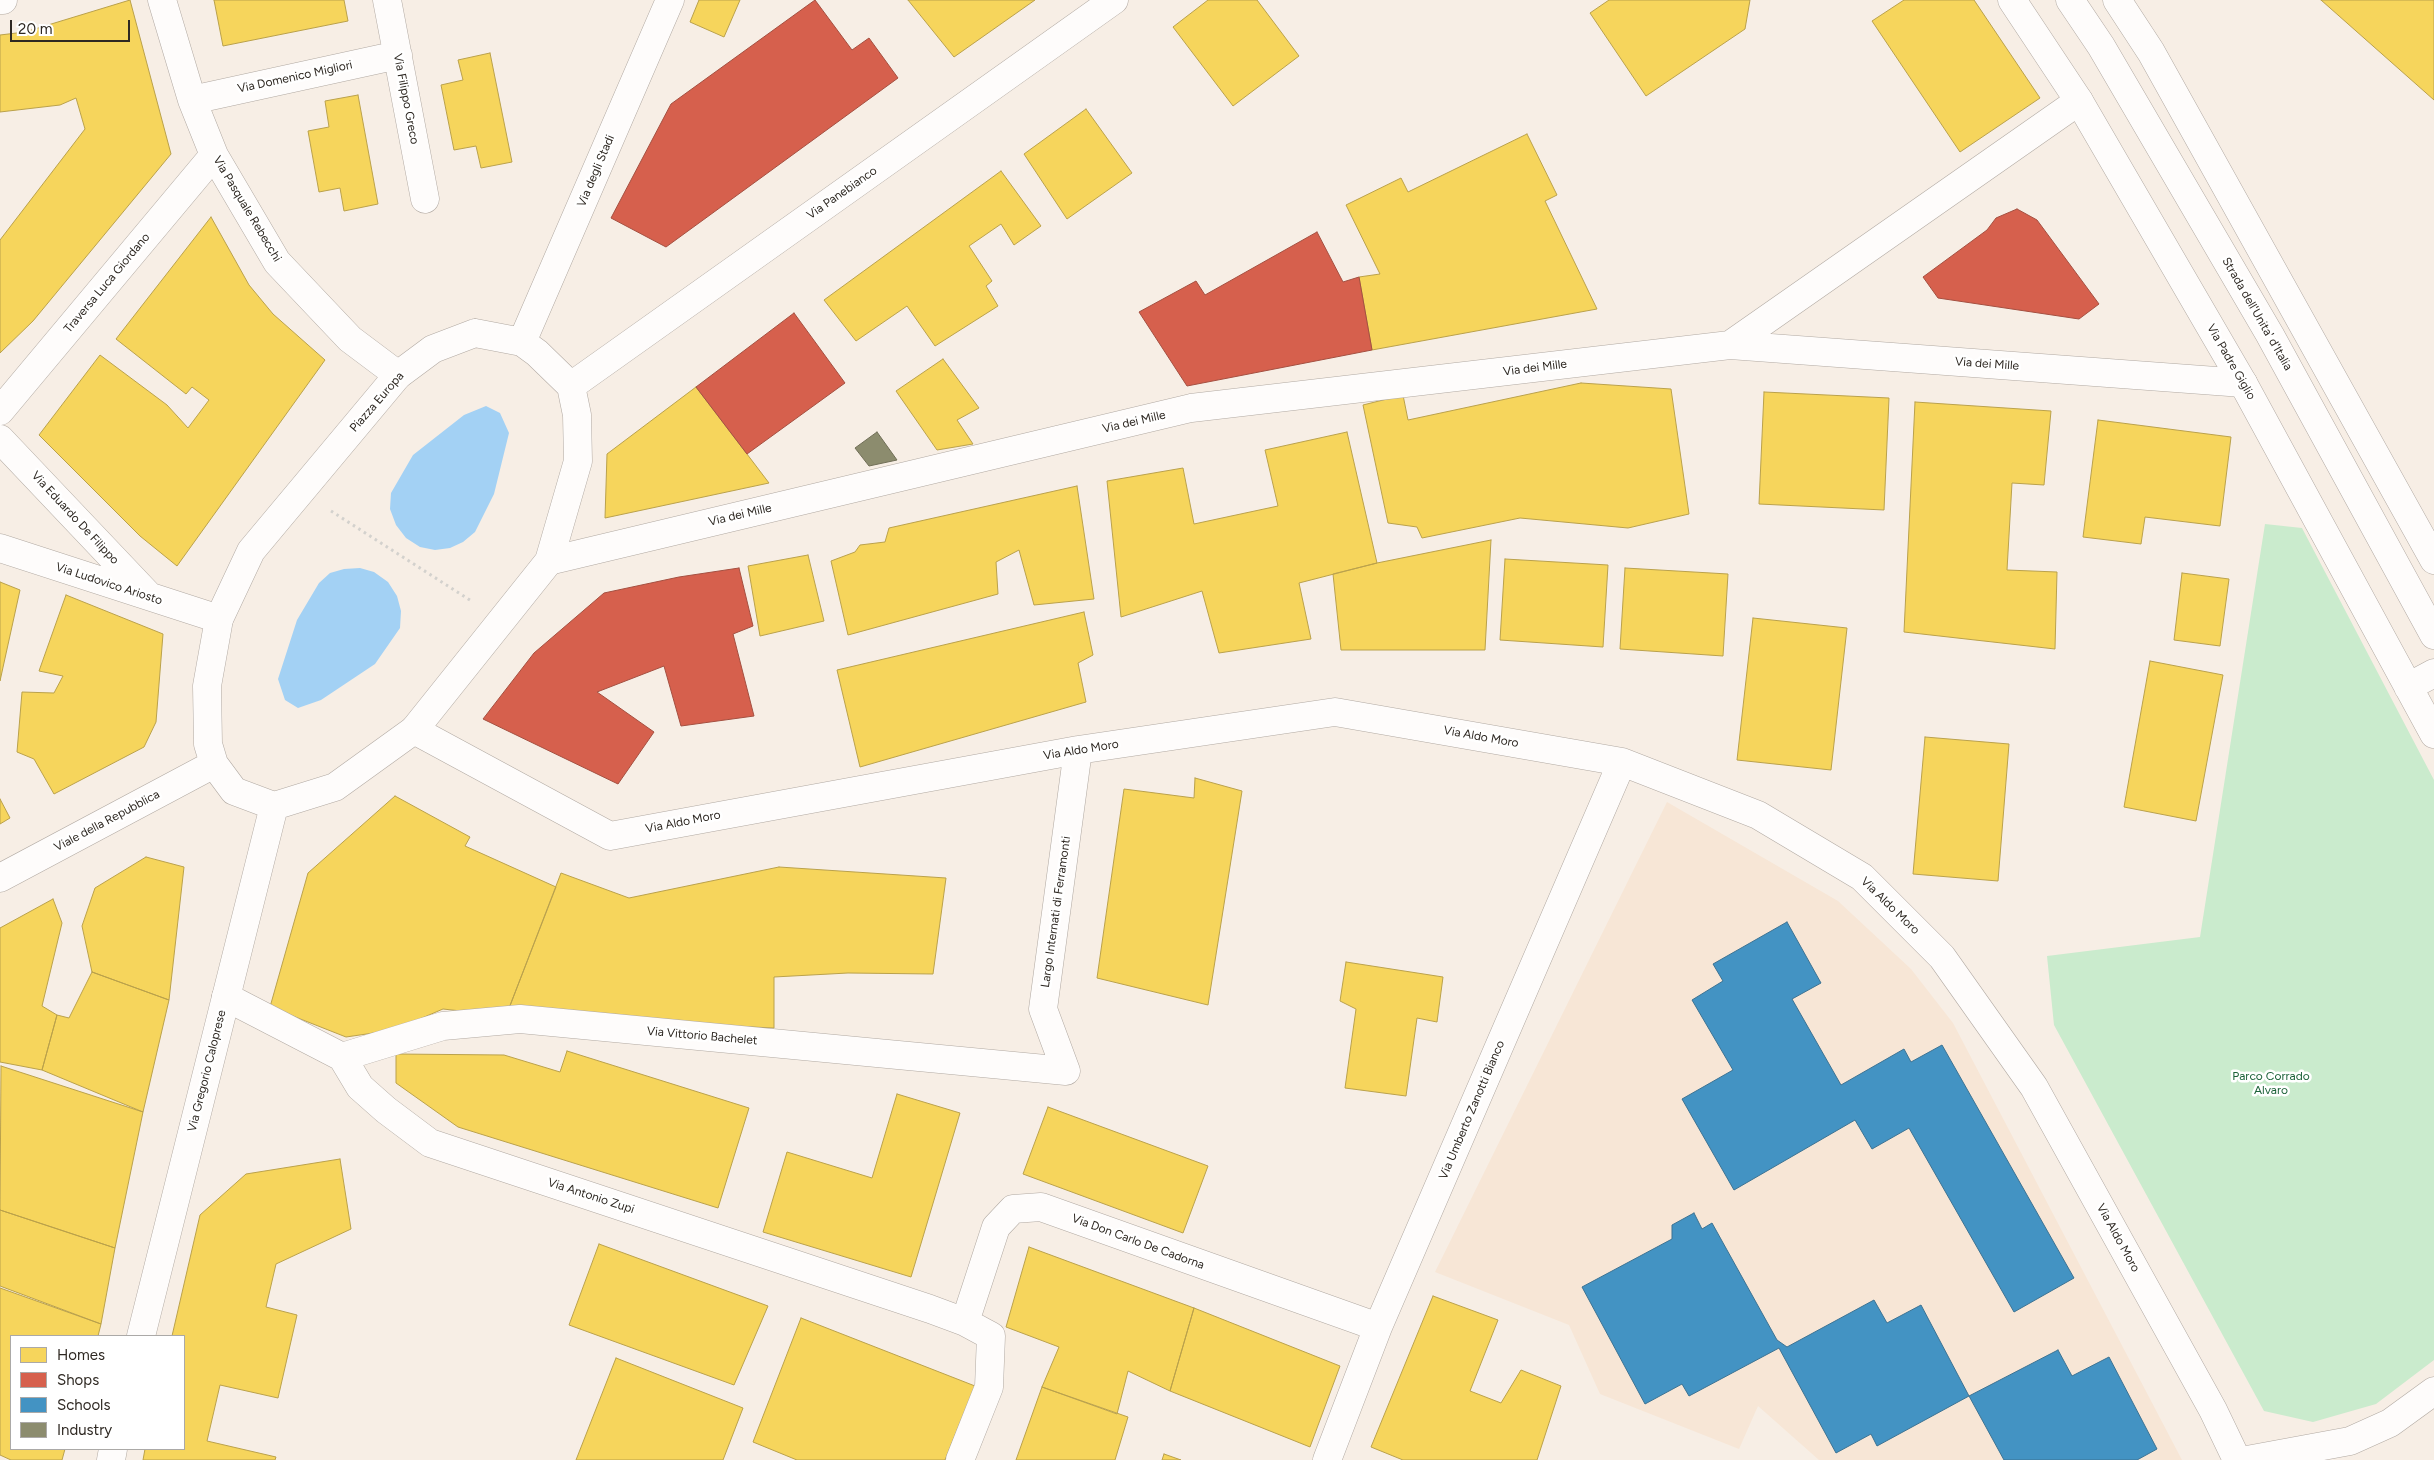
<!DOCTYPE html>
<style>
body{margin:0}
#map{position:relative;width:2434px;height:1460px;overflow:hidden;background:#f7eee5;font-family:Figtree,sans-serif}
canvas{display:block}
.legend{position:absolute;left:10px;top:1335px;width:175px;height:115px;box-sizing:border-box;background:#fff;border:1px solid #aba9a7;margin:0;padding:6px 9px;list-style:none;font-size:15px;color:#2e2822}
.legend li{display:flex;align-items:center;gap:10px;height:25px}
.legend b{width:25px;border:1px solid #aba9a7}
.scale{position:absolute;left:10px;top:20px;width:120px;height:22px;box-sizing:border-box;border:2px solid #2e2822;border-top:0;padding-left:6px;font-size:15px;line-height:18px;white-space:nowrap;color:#2e2822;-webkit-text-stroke:4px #fff;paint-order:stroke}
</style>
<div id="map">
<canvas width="2434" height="1460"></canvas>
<ul class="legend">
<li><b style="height:14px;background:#f6d55c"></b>Homes</li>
<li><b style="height:14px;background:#d6604d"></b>Shops</li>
<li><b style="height:14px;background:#4393c3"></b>Schools</li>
<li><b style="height:14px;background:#8c8c6e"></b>Industry</li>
</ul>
<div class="scale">20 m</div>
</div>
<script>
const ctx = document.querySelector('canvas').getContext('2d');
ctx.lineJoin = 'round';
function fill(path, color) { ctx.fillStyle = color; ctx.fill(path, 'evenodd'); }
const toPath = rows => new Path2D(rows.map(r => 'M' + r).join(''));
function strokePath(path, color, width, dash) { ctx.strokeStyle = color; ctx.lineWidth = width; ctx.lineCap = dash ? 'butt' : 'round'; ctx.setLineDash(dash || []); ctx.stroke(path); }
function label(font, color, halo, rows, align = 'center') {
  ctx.font = font + ' Figtree,sans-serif'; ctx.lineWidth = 5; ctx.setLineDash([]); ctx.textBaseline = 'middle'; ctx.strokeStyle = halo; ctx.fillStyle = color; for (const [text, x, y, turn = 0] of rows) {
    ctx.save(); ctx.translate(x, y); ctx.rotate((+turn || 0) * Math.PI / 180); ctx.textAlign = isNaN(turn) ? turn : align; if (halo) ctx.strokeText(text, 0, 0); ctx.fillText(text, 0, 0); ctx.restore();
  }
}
const built = toPath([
 [1667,802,1838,901,1911,969,1953,1023,2182,1460,1819,1460,1758,1406,1739,1449,1600,1394,1569,1325,1435,1272]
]);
const green = toPath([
 [2265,524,2302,528,2434,780,2434,1360,2376,1404,2313,1422,2264,1411,2054,1025,2047,956,2200,937]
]);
const water = toPath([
 [486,406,500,413,509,433,494,494,475,532,463,542,450,548,435,550,420,547,406,538,396,525,390,509,391,493,413,455,464,415],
 [360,568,374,572,388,582,397,596,401,611,400,628,375,664,321,700,298,708,285,700,278,679,297,620,319,583,330,573,344,569]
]);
const homes = toPath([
 [130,0,171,154,33,321,0,353,0,240,85,129,76,98,60,105,0,112,0,35,25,32,130,0],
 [214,0,344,0,348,21,223,46,214,0],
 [699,0,740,0,724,37,690,22,699,0],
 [908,0,1035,0,954,57,908,0],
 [1208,0,1257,0,1299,56,1233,106,1173,27,1208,0],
 [1609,0,1750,0,1745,29,1646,96,1590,13,1609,0],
 [1904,0,1974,0,2040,98,1960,152,1872,21,1904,0],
 [2321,0,2434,0,2434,100,2321,0],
 [490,53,512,162,481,168,476,146,454,150,441,85,463,80,458,60,490,53],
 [358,95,378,204,344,211,340,188,319,192,308,131,329,127,325,101,358,95],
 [1086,109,1132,173,1067,219,1024,154,1086,109],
 [1527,134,1557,195,1545,201,1597,309,1372,350,1359,277,1380,274,1346,205,1401,178,1408,192,1527,134],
 [1001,171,1041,226,1014,245,1001,224,969,246,992,281,986,286,998,306,935,346,907,306,856,341,824,300,1001,171],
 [211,217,249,285,273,314,325,360,177,566,140,536,39,435,100,355,167,405,188,428,209,400,192,387,186,394,116,339,211,217],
 [943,359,979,408,957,420,973,444,937,450,896,391,943,359],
 [1581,383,1671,389,1689,514,1628,528,1520,518,1422,538,1417,527,1388,523,1363,405,1403,395,1408,420,1581,383],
 [696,387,769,483,605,518,607,454,696,387],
 [1764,392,1889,398,1884,510,1759,504,1764,392],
 [1915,402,2051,411,2044,485,2012,483,2007,570,2057,572,2055,649,1904,632,1915,402],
 [2098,420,2231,437,2220,526,2145,517,2141,544,2083,537,2098,420],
 [1347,432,1377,563,1299,583,1311,639,1219,653,1202,591,1121,617,1107,481,1183,468,1194,524,1278,506,1265,450,1347,432],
 [1077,486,1094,599,1034,605,1019,550,996,562,998,594,848,635,831,561,855,552,860,545,885,542,889,528,1077,486],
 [1491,540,1485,650,1341,650,1333,574,1377,563,1491,540],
 [808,555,824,621,760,636,748,566,808,555],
 [1505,559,1608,565,1603,647,1500,640,1505,559],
 [1625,568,1728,574,1723,656,1620,649,1625,568],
 [2182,573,2229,579,2220,646,2174,640,2182,573],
 [0,582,20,590,0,681,0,582],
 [66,595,163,634,156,722,144,747,54,794,34,759,17,752,22,692,54,693,63,676,39,671,66,595],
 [1084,612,1093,655,1078,663,1086,702,860,767,837,670,1084,612],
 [1753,618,1847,628,1831,770,1737,760,1753,618],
 [2150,661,2223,675,2196,821,2124,807,2150,661],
 [1925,737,2009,744,1998,881,1913,874,1925,737],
 [1195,778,1242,791,1208,1005,1097,978,1124,789,1194,798,1195,778],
 [395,796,470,837,465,846,556,887,506,1016,443,1009,394,1030,346,1037,270,1007,308,873,395,796],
 [0,799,10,818,0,824,0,799],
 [146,857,184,867,169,1000,92,972,82,926,95,888,146,857],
 [779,867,946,878,933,974,848,973,774,977,774,1028,506,1016,561,873,629,898,779,867],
 [53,899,62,923,42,1006,57,1015,42,1070,0,1062,0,928,53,899],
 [1346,962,1443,977,1437,1022,1417,1018,1406,1096,1345,1088,1356,1009,1340,1001,1346,962],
 [92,972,169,1000,143,1112,42,1070,57,1015,69,1018,92,972],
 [567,1051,749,1108,718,1208,458,1127,396,1083,396,1054,504,1055,560,1072,567,1051],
 [1,1066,143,1112,115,1248,0,1210,1,1066],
 [897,1094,960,1113,911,1277,763,1232,787,1152,872,1178,897,1094],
 [1048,1107,1208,1166,1183,1233,1023,1174,1048,1107],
 [340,1159,351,1229,276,1264,266,1307,297,1315,278,1398,220,1385,207,1441,276,1457,275,1460,143,1460,145,1449,184,1449,184,1336,172,1336,200,1215,246,1174,340,1159],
 [0,1210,115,1248,101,1324,0,1286,0,1210],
 [599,1244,768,1306,734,1385,569,1325,599,1244],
 [1029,1247,1194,1308,1170,1391,1128,1371,1117,1414,1042,1387,1059,1347,1006,1327,1029,1247],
 [0,1288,101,1324,98,1336,11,1336,11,1449,65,1449,62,1460,11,1460,0,1455,0,1288],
 [1433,1296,1498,1320,1470,1391,1501,1403,1521,1370,1561,1386,1537,1460,1403,1460,1371,1447,1433,1296],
 [1194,1308,1340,1366,1310,1447,1170,1391,1194,1308],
 [801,1318,975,1386,945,1460,797,1460,753,1442,801,1318],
 [616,1358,743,1408,723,1460,576,1460,616,1358],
 [1042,1387,1128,1417,1115,1460,1016,1460,1042,1387],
 [1164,1454,1181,1460,1162,1460,1164,1454]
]);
const shops = toPath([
 [815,0,852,50,869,38,898,78,666,247,611,218,671,104,815,0],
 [2017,209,2037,220,2099,304,2079,319,1938,298,1923,277,1987,230,1996,218,2017,209],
 [1317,232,1343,282,1359,277,1372,350,1187,386,1139,312,1196,281,1205,295,1317,232],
 [794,313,845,383,747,454,696,387,794,313],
 [739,568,753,626,733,634,754,716,681,726,664,666,597,692,654,732,618,784,483,719,534,653,604,593,679,577,739,568]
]);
const schools = toPath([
 [1787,922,1821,983,1792,999,1841,1085,1904,1049,1911,1062,1942,1045,2074,1278,2014,1312,1909,1128,1872,1149,1855,1120,1734,1190,1682,1099,1733,1070,1692,1000,1723,981,1713,964,1787,922],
 [1694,1213,1702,1229,1712,1223,1777,1340,1787,1347,1874,1300,1887,1323,1921,1305,1969,1396,1877,1446,1871,1434,1836,1453,1779,1348,1689,1396,1682,1384,1645,1404,1582,1287,1672,1239,1672,1225,1694,1213],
 [2058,1350,2072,1376,2109,1357,2157,1449,2137,1460,2004,1460,1969,1396,2058,1350]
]);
const industry = toPath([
 [877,432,897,460,869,466,855,448,877,432]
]);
const path = toPath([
 [331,511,473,602]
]);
const minor = toPath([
 [0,0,3,0],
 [162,0,192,100,214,155,277,262,350,339,398,375],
 [387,0,425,199],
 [192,100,398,55],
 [1730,345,2079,101],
 [0,411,214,155],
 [0,439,148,595],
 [0,548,219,619],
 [549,561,1191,408,1730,345,2243,383],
 [414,730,610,836,1078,750,1335,712,1622,762,1758,815,1862,877,1942,957,2034,1087,2213,1410,2237,1460],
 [226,997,342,1057,360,1087,386,1110,430,1143,930,1309,965,1322,991,1336,989,1387,960,1460],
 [342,1057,443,1026,520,1019,1066,1071,1043,1009,1078,750],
 [965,1322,996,1227,1013,1209,1041,1207,1378,1327],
 [1327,1460,1378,1327,1622,762],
 [2247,1460,2350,1441,2390,1423,2434,1391]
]);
const tertiary = toPath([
 [2012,0,2079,101,2243,383,2434,734],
 [2117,0,2151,52,2434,560],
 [475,333,522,342,537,353,571,386,577,415,578,461,549,561,414,730,335,787,274,806,234,791,214,764,208,744,207,686,219,619,251,551,398,375,433,349,475,333],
 [522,342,670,0],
 [571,386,1114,0],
 [2408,687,2434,673],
 [0,878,214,764],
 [141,1336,274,806],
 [111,1460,113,1449]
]);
const secondary = toPath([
 [2070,0,2101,46,2270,335,2434,635]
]);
const streetNames = [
 ["Via Domenico Migliori",295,77,-12],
 ["Via Filippo Greco",406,99,79],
 ["Via degli Stadi",596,171,-67],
 ["Via Panebianco",842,193,-35],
 ["Via Pasquale Rebecchi",247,209,59],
 ["Traversa Luca Giordano",107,283,-50],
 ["Strada dell'Unita' d'Italia",2257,314,60],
 ["Via Padre Giglio",2231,362,60],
 ["Via dei Mille",1987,364,4],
 ["Via dei Mille",1535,368,-7],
 ["Piazza Europa",377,402,-49],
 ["Via dei Mille",1134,422,-13],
 ["Via dei Mille",740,515,-13],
 ["Via Eduardo De Filippo",75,518,47],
 ["Via Ludovico Ariosto",109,584,18],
 ["Via Aldo Moro",1481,737,10],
 ["Via Aldo Moro",1081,750,-9],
 ["Viale della Repubblica",107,821,-28],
 ["Via Aldo Moro",683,822,-11],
 ["Via Aldo Moro",1890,906,44],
 ["Largo Internati di Ferramonti",1056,912,-82],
 ["Via Vittorio Bachelet",702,1036,5],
 ["Via Gregorio Caloprese",207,1071,-76],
 ["Via Umberto Zanotti Bianco",1472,1110,-67],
 ["Via Antonio Zupi",591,1196,18],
 ["Via Aldo Moro",2118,1238,61],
 ["Via Don Carlo De Cadorna",1138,1242,20]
];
const parkNames = [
 ["Parco Corrado",2271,1076],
 ["Alvaro",2271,1090]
];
fill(built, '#f7e6d6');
fill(green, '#caebcd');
fill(water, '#a3d1f4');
fill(homes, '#f6d55c');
strokePath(homes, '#baa14b', 1);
fill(shops, '#d6604d');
strokePath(shops, '#a44f40', 1);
fill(schools, '#4393c3');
strokePath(schools, '#3d7393', 1);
fill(industry, '#8c8c6e');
strokePath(industry, '#706e57', 1);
strokePath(minor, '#b1a9a2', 29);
strokePath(tertiary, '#b1a9a2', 29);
strokePath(secondary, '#b1a9a2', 29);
strokePath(path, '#d3d1cd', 3, [2.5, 4]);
strokePath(minor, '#fefcfb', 28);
strokePath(tertiary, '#fefcfb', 28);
strokePath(secondary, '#fefcfb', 28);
label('12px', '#2e2822', '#fff', streetNames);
label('12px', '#1c6239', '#fff', parkNames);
</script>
